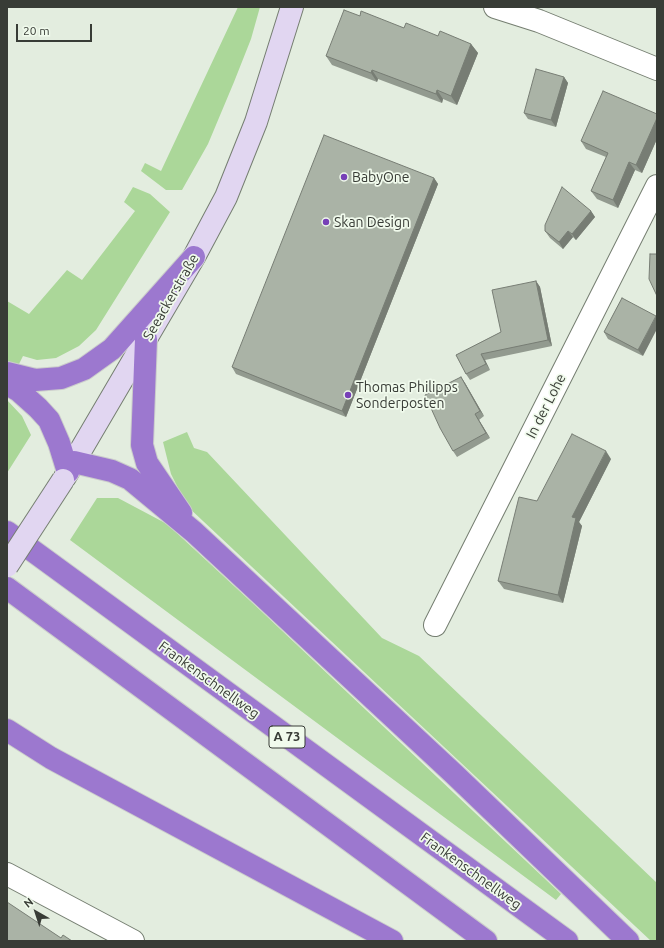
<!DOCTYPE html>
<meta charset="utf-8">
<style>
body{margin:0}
#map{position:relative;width:664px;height:948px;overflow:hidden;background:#e3eddf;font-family:Ubuntu,sans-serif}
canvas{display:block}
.frame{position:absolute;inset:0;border:8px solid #383c36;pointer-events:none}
.north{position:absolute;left:16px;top:892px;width:40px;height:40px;-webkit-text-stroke:3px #f0faec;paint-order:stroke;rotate:321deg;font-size:11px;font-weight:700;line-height:16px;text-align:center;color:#383c36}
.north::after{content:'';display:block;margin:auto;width:14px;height:18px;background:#383c36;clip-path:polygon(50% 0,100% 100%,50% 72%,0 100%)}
.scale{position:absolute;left:16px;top:24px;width:76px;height:18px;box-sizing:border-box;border:2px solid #383c36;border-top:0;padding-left:5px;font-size:12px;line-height:14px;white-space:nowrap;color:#383c36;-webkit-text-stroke:3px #f0faec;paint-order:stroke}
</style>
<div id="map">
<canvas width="664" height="948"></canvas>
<div class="frame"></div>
<div class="north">N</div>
<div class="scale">20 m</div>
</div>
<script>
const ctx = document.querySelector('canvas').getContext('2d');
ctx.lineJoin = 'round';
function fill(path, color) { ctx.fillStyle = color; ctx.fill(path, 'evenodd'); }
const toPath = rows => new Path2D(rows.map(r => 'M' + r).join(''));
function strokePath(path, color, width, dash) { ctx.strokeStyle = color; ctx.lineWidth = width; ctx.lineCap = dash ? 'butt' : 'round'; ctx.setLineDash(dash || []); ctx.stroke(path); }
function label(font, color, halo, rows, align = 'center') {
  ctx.font = font + ' Ubuntu,sans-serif'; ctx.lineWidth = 3.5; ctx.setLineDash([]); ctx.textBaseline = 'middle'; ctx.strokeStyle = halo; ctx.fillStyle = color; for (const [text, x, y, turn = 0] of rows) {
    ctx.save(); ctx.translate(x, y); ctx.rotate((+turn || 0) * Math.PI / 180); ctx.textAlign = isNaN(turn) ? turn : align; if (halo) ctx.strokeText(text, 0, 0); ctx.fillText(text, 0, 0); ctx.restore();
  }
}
const green = toPath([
 [238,7,260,7,251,39,234,82,208,144,182,190,166,190,141,171,145,163,161,171],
 [133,187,150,194,170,212,96,330,79,346,56,358,37,360,23,356,19,364,7,363,7,301,29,314,67,270,82,280,135,211,124,202],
 [7,400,22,416,31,435,7,473],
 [187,432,194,448,207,452,382,638,419,656,657,883,657,941,651,941,187,506,171,474,163,442],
 [97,498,118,498,167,524,260,610,561,894,556,900,70,540]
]);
const minor = toPath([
 [495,7,539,21,657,69],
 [435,625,657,186],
 [7,874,133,941]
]);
const secondary = toPath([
 [65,477,194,257,226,197,256,122,292,7]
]);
const motorway = toPath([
 [146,339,142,445,147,463,181,513],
 [7,373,35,380,61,378,84,369,112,349,194,257],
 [7,384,19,391,38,408,49,420,59,443,68,472],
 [74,462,112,471,130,479,194,532,454,774,628,941],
 [7,532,567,941],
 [7,588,486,941],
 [7,730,51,758,392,941]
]);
const secondaryBridge = toPath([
 [7,566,63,480]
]);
const wall = toPath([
 [360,16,404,28,438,36,471,44,478,53,457,105,443,99,442,103,378,79,377,82,332,65,326,56],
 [564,77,568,83,556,127,528,119,524,113],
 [657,114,657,139,642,173,635,170,618,208,597,199,591,191,606,157,586,149,581,141],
 [434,178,438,184,346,417,236,374,232,367],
 [591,211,595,217,576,240,573,237,563,249,550,238,545,231],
 [536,281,540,287,552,346,485,360,490,370,470,380,466,374,456,355,501,332],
 [622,298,643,356,608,339,604,332],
 [461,377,465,383,484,416,479,420,490,438,457,457,453,451],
 [611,459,579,522,582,526,563,603,504,589,498,581,537,501]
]);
const shadedWall = toPath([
 [471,44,478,53,457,105,451,96],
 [372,70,378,79,377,82,371,73],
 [564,77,568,83,556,127,551,120],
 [437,90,443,99,442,103,436,94],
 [657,118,657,139,642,173,636,165],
 [629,162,635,170,618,208,613,200],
 [434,178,438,184,346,417,342,411],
 [591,211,595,217,576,240,572,234],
 [568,231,573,237,563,249,559,242],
 [536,281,540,287,552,346,548,340],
 [656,316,657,317,657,329,643,356,638,350],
 [481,354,485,360,490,370,486,364],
 [461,377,465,383,484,416,480,411],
 [475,414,479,420,490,438,486,433],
 [606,451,611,459,579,522,582,526,563,603,558,595,572,517]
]);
const building = toPath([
 [344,10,360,16,361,11,404,28,406,23,438,36,440,31,471,44,451,96,437,90,436,94,372,70,371,73,326,56,344,10],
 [536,69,564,77,551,120,524,113,536,69],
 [603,91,657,114,657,118,636,165,629,162,613,200,591,191,608,153,581,141,603,91],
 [324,135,434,178,342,411,232,367,324,135],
 [562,187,591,211,572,234,568,231,559,242,545,231,545,225,562,187],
 [650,254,657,254,657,296,649,279,650,254],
 [536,281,548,340,481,354,486,364,466,374,456,355,501,332,492,290,536,281],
 [622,298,656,316,638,350,604,332,622,298],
 [461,377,480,411,475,414,486,433,453,451,440,428,425,395,461,377],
 [572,434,606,451,572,517,576,518,558,595,498,581,519,497,537,501,572,434],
 [7,902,61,938,63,935,72,941,7,941,7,902]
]);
const markers = [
 [344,177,4,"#7740b7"],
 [326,222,4,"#7740b7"],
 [348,395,4,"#7740b7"]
];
const shields = [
 [287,737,36]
];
const shieldNames = [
 ["A 73",287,737]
];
const poiNames = [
 ["BabyOne",352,177],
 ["Skan Design",334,222],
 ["Thomas Philipps",356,387],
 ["Sonderposten",356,403]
];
const streetNames = [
 ["Seeackerstraße",171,297,-60],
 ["In der Lohe",546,406,-63],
 ["Frankenschnellweg",209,680,36],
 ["Frankenschnellweg",471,871,36]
];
fill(green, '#abd799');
strokePath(minor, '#757e71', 24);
strokePath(secondary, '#757e71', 24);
strokePath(motorway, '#cbcccb', 24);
strokePath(minor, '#fff', 22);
strokePath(secondary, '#e1d6f1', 22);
strokePath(motorway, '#9c78cf', 22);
strokePath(secondaryBridge, '#757e71', 24, []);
strokePath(secondaryBridge, '#e1d6f1', 22);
fill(wall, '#929a8f');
fill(shadedWall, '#777d74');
fill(building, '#aab3a6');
strokePath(building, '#777d74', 1);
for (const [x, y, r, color] of markers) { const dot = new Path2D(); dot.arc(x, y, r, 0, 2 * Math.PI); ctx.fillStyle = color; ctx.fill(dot); strokePath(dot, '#f0faec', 1.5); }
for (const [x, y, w] of shields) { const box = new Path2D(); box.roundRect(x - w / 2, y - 11, w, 22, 3); ctx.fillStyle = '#f0faec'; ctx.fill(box); strokePath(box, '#383c36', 1); }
label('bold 13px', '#383c36', null, shieldNames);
label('14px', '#383c36', '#f0faec', poiNames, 'left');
label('14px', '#383c36', '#f0faec', streetNames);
</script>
